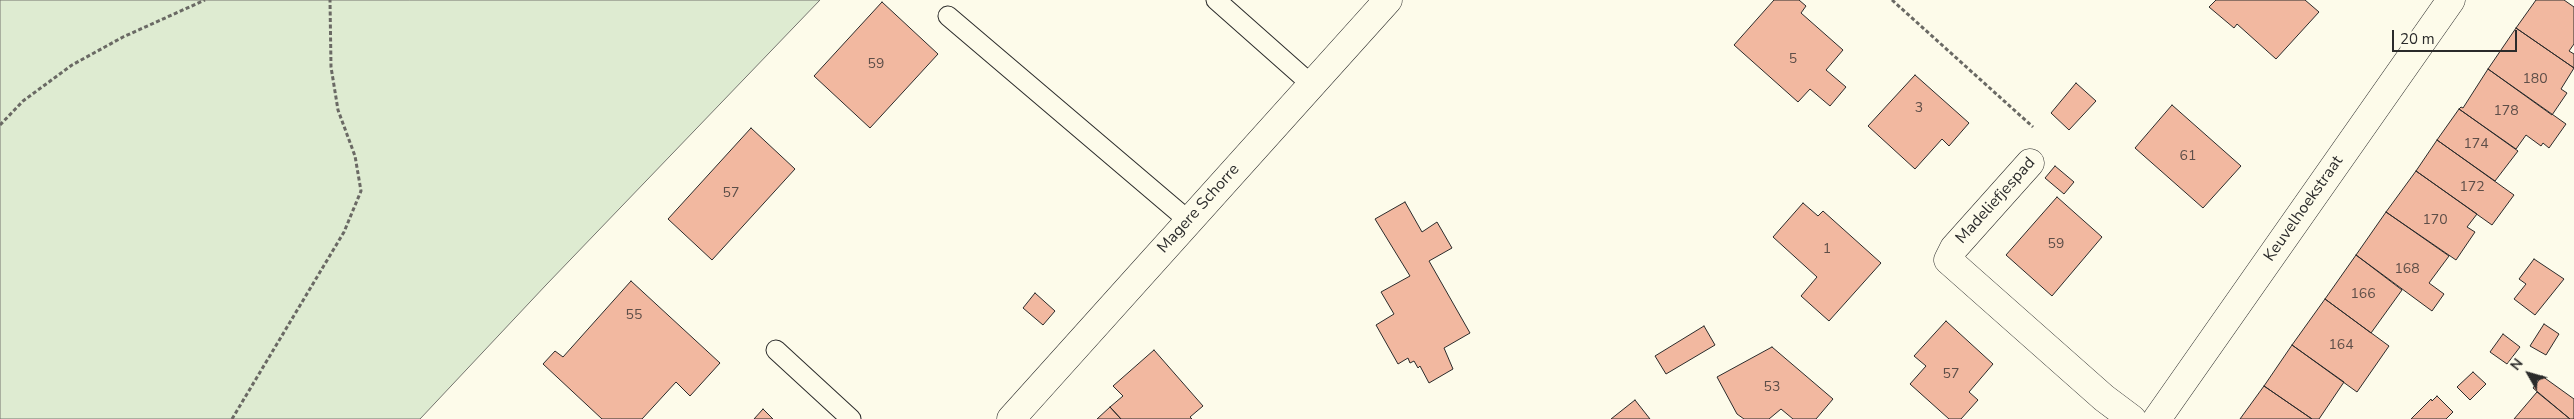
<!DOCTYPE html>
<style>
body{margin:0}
#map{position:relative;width:2574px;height:419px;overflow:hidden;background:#fdfbea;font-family:"Nunito Sans",sans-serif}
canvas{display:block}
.north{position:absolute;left:2504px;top:349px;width:50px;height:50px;-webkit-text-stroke:4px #fdfbea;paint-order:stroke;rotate:308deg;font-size:14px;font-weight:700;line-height:20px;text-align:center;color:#2b2b2b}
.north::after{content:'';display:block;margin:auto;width:18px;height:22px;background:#2b2b2b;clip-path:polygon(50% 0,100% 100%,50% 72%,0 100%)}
.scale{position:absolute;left:2392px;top:30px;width:125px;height:22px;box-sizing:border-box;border:2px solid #2b2b2b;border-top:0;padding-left:6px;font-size:15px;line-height:18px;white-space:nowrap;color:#2b2b2b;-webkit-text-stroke:4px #fdfbea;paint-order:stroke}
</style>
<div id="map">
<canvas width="2574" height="419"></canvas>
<div class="north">N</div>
<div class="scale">20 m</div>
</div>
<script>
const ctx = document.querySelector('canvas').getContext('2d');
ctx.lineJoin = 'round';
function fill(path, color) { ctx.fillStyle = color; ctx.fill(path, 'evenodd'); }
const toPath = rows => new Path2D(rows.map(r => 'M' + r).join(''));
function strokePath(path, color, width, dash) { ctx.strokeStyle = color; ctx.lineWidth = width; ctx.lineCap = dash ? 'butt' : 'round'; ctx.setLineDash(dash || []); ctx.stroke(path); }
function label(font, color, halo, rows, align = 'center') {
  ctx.font = font + ' "Nunito Sans",sans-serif'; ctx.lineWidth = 4; ctx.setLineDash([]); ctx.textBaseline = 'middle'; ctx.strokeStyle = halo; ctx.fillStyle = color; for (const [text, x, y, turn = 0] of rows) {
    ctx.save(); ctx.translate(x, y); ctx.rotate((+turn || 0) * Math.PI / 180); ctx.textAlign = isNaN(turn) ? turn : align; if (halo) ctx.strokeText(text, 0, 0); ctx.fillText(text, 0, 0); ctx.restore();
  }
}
const green = toPath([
 [0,0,820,0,546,285,420,419,0,419,0,0]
]);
const building = toPath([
 [1774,0,1799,0,1806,6,1801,13,1843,50,1826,70,1846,87,1830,106,1810,89,1798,102,1734,45,1774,0],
 [2216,0,2305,0,2319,12,2276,59,2237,24,2234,28,2209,7,2216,0],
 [2536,0,2564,0,2574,7,2574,44,2569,51,2574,54,2574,68,2516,28,2536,0],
 [882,2,938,54,870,128,814,76,882,2],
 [2516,28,2574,68,2561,89,2567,93,2552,115,2488,69,2516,28],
 [2488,69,2566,124,2549,148,2543,143,2541,146,2526,135,2516,149,2459,109,2461,107,2463,108,2488,69],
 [1915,75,1969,123,1949,146,1942,139,1915,169,1868,126,1915,75],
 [2076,83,2096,101,2069,130,2051,113,2076,83],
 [2172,105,2241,166,2203,208,2135,148,2172,105],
 [2459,109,2518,151,2495,181,2437,140,2459,109],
 [751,128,795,169,712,260,668,219,751,128],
 [2437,140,2514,195,2492,225,2416,171,2437,140],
 [2055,166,2074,182,2064,194,2045,178,2055,166],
 [2416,171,2477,214,2467,227,2475,232,2456,260,2386,212,2416,171],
 [2057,197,2102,237,2052,296,2006,255,2057,197],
 [1405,202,1422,232,1437,222,1452,248,1429,261,1470,333,1444,348,1453,369,1429,383,1420,366,1418,368,1414,361,1410,363,1408,358,1398,364,1376,325,1394,314,1381,292,1410,276,1375,219,1405,202],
 [1803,203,1818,216,1823,211,1881,263,1829,321,1801,296,1817,277,1773,237,1803,203],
 [2386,212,2449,256,2429,283,2444,294,2432,311,2356,255,2386,212],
 [2356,255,2402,290,2371,333,2325,299,2356,255],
 [2534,259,2564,279,2535,315,2514,299,2526,284,2519,279,2534,259],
 [631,281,720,363,690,396,676,382,642,419,602,419,543,364,555,351,563,357,631,281],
 [1035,293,1055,311,1043,325,1023,308,1035,293],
 [2325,299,2389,346,2357,392,2292,345,2325,299],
 [1946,321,1993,364,1969,392,1978,400,1961,419,1949,419,1910,384,1926,366,1914,356,1946,321],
 [2544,324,2559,334,2546,355,2530,346,2544,324],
 [1704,326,1715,345,1666,374,1655,356,1704,326],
 [2503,334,2520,347,2507,364,2490,352,2503,334],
 [2292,345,2344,382,2319,419,2312,419,2264,386,2292,345],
 [1772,347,1833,399,1816,419,1793,419,1781,409,1769,419,1744,419,1737,414,1717,377,1772,347],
 [1154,350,1203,406,1190,417,1192,419,1121,419,1110,407,1123,396,1113,386,1154,350],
 [2473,372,2486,384,2470,400,2457,387,2473,372],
 [2542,376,2574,399,2574,419,2570,419,2533,388,2542,376],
 [2264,386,2312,419,2240,419,2264,386],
 [2537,392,2570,419,2514,419,2537,392],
 [2437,396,2453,412,2446,419,2411,419,2431,399,2432,401,2437,396],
 [1635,400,1650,419,1611,419,1635,400],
 [1110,407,1121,419,1097,419,1110,407],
 [763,409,773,419,754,419,763,409]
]);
const path = toPath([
 [1892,0,2033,127],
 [0,125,23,101,72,65,123,37,205,0],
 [232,419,344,232,361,191,355,156,338,110,331,67,330,0]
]);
const lane = toPath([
 [1216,0,1312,85],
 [948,16,1189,221],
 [776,350,851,419]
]);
const street = toPath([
 [2030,163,1954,248,1948,260,2104,398,2132,419],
 [1011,419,1388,0],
 [2157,419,2451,0]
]);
const numberNames = [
 ["5",1793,60],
 ["59",876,65],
 ["180",2535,80],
 ["3",1919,109],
 ["178",2506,112],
 ["174",2476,145],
 ["61",2188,157],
 ["172",2472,188],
 ["57",731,194],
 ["170",2435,221],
 ["59",2056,245],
 ["1",1827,250],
 ["168",2407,270],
 ["166",2363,295],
 ["55",634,316],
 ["164",2341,346],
 ["57",1951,375],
 ["53",1772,388]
];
const streetNames = [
 ["Madeliefjespad",1996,201,-48],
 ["Magere Schorre",1199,209,-48],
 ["Keuvelhoekstraat",2304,209,-55]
];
fill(green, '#deebd1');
strokePath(green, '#74746e', 1);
fill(building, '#f2b8a0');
strokePath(building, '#2b2b2b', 1);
strokePath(lane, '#2b2b2b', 21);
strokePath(street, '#2b2b2b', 29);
strokePath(path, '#6a6964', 3, [4, 2.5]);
strokePath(lane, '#fdfbea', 19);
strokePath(street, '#fdfbea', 28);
label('14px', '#5d4e48', null, numberNames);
label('16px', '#2b2b2b', '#fdfbea', streetNames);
</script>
